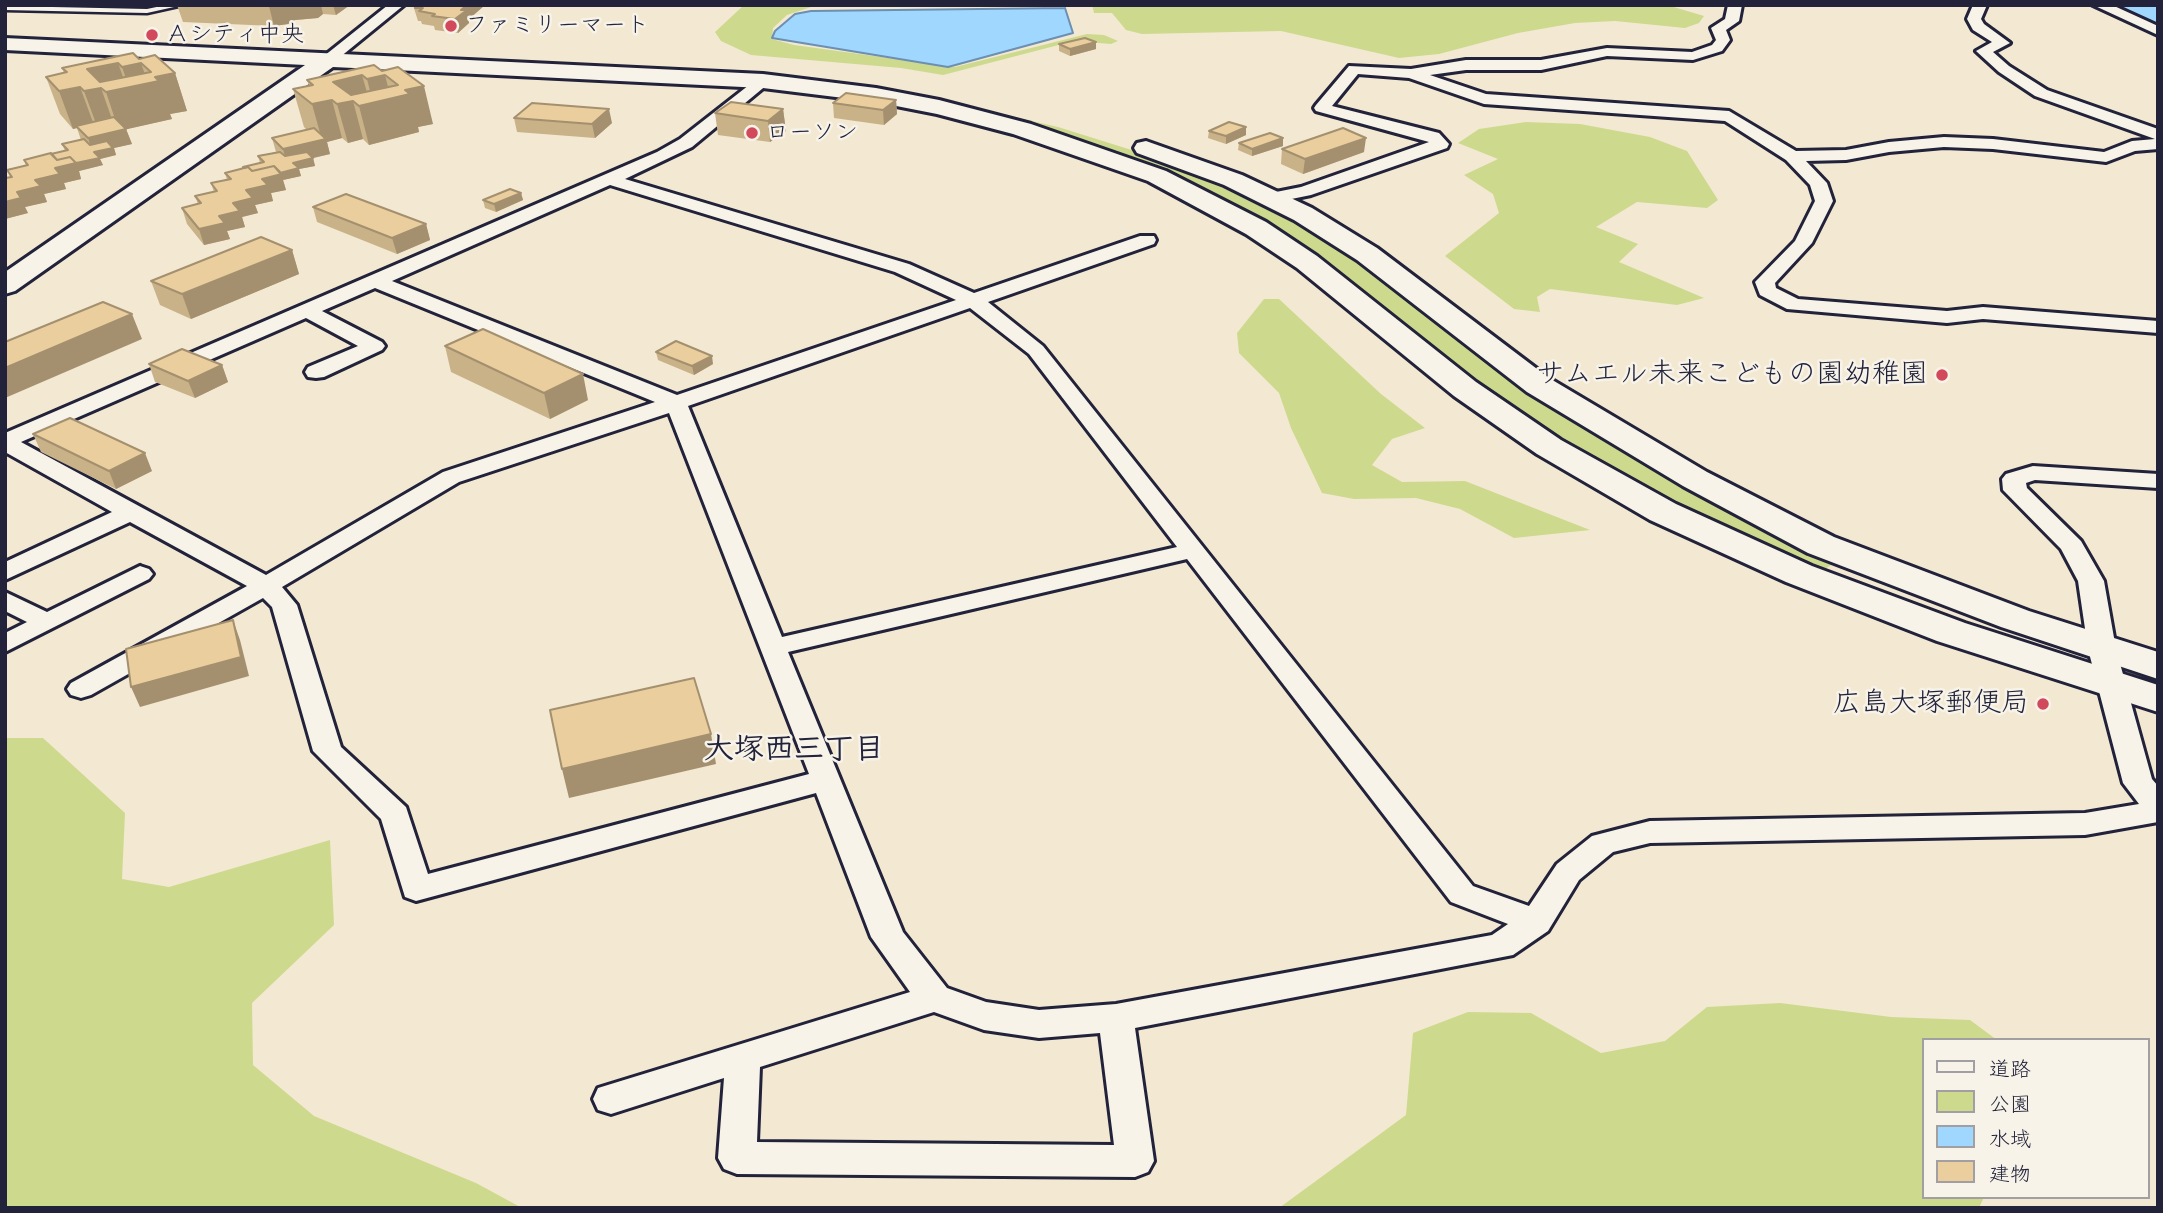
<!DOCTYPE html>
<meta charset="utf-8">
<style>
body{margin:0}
#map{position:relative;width:2163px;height:1213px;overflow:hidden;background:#f3e8d2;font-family:Caveat,"Klee One",sans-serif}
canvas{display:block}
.frame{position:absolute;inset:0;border:7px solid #22223b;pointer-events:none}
.legend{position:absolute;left:1922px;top:1038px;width:228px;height:161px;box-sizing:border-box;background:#f7f3e8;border:2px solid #a29fa3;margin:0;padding:9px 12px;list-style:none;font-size:21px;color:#22223b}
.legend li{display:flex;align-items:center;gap:14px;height:35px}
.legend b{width:35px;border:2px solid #a29fa3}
</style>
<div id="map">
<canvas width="2163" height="1213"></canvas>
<div class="frame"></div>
<ul class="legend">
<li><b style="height:9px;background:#f7f3e8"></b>道路</li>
<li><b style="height:19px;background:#cdda8d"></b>公園</li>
<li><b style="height:19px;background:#9fd7ff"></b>水域</li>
<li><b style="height:19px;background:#eace9e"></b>建物</li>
</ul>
</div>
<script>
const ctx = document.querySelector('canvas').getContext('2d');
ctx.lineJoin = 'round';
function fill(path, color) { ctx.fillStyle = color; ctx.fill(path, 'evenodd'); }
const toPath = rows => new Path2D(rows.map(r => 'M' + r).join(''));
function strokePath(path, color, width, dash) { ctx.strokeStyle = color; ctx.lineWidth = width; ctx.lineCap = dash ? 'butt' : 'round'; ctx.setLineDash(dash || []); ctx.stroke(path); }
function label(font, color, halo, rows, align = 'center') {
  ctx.font = font + ' Caveat,"Klee One",sans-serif'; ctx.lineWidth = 5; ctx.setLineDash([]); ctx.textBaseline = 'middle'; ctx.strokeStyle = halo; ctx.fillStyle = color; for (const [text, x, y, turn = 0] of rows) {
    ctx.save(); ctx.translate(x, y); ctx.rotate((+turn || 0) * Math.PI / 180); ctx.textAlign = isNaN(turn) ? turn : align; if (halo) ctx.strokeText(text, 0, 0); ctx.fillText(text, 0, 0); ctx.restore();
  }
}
const green = toPath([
 [744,5,817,5,787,15,773,28,772,39,794,45,955,67,1087,34,1104,35,1118,41,1111,44,1074,41,943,75,901,68,751,55,721,41,715,32],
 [1092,5,1667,5,1704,16,1699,23,1685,28,1615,21,1575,23,1518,33,1439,54,1399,58,1281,31,1142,34,1126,30,1112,13,1094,13],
 [923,96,1058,127,1186,167,1314,225,1726,506,1787,544,1831,565,1821,572,1683,512,1575,451,1473,381,1317,254,1263,221,919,98],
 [1526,122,1580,124,1650,137,1687,151,1718,200,1707,208,1637,202,1596,227,1638,244,1619,262,1704,298,1677,305,1550,289,1537,297,1540,312,1514,309,1445,256,1499,213,1493,194,1464,175,1498,159,1458,143,1479,129],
 [1264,299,1279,299,1381,394,1425,428,1392,439,1372,465,1402,482,1465,481,1590,530,1514,538,1460,509,1416,498,1354,499,1322,493,1291,428,1279,393,1239,353,1237,333],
 [5,738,43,738,125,813,122,879,169,887,330,840,334,925,252,1003,253,1065,314,1116,476,1183,522,1208,5,1208],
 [1780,1003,1891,1017,1970,1020,1997,1040,1923,1040,1923,1197,1984,1197,1979,1208,1279,1208,1406,1115,1413,1033,1468,1012,1531,1013,1601,1053,1665,1041,1707,1007]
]);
const water = toPath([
 [1065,8,1073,33,948,67,772,38,775,31,795,14,811,11,1065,8]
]);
const river = toPath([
 [2110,5,2152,5,2158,8,2158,28,2114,11,2110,5]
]);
const lane = toPath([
 [166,5,183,5,147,13,5,10,5,6,147,9,166,5]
]);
const street = toPath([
 [388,5,404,5,334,62,324,62,322,59,324,56,388,5],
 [1728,5,1742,5,1739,21,1726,30,1730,40,1722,51,1693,60,1607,56,1541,70,1466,70,1430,75,1486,94,1729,111,1796,151,1846,150,1889,142,1944,137,1993,139,2104,152,2132,141,2155,139,2035,96,1999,72,1976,51,1992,42,1973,30,1967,19,1973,5,1987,5,1981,19,1984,24,2010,43,1993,52,2009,66,2047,90,2158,129,2158,149,2135,151,2106,162,1993,149,1944,147,1889,152,1846,160,1806,161,1827,183,1833,201,1812,243,1775,283,1776,288,1798,299,1947,311,1983,307,2158,321,2158,333,1983,319,1947,323,1787,309,1760,295,1755,282,1795,241,1815,201,1810,185,1786,160,1725,121,1484,104,1409,78,1358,74,1332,106,1439,133,1449,144,1447,148,1311,195,1272,203,1263,198,1266,194,1301,187,1429,142,1316,111,1314,108,1316,105,1349,66,1411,69,1466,60,1541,60,1607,48,1692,52,1712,45,1716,40,1711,28,1725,19,1728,5],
 [2093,5,2112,5,2158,26,2158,35,2093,5],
 [763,76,771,81,768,84,692,147,625,179,909,264,974,293,1140,236,1154,236,1156,240,1154,244,988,302,1043,346,1473,886,1529,906,1557,864,1592,836,1650,821,2085,813,2139,804,2123,783,2088,649,2078,581,2061,549,2003,490,2002,479,2006,474,2033,466,2158,474,2158,488,2035,480,2026,483,2027,488,2081,541,2104,581,2116,649,2152,779,2158,786,2158,822,2085,835,1650,843,1613,852,1579,880,1548,931,1513,955,1135,1028,1154,1161,1148,1172,1135,1177,737,1174,724,1169,718,1158,724,1078,611,1114,598,1110,593,1099,598,1088,910,992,871,937,816,793,416,901,405,897,381,819,313,751,272,607,263,598,91,695,81,698,71,695,67,689,71,683,247,586,130,522,5,580,5,562,112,512,5,452,5,433,657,152,680,139,758,78,763,76],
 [610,185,895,272,956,300,677,395,392,281,610,185],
 [375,288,655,402,443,472,266,575,21,442,306,318,358,346,308,367,305,372,308,377,316,378,324,377,382,350,385,346,382,342,322,311,375,288],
 [970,308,1029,354,1177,547,782,637,688,406,970,308],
 [669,413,809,774,428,874,406,807,341,747,297,605,282,587,459,482,669,413],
 [1187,559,1451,902,1508,924,1492,935,1116,1004,1039,1010,986,1002,947,988,903,932,788,652,1187,559],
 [934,1012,984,1030,1039,1038,1100,1033,1114,1145,757,1142,760,1067,934,1012],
 [140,566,149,569,153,574,149,579,5,652,5,633,27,622,5,611,5,592,47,612,140,566]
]);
const secondary = toPath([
 [5,38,763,74,876,88,939,100,1031,124,1166,171,1266,222,1317,256,1476,382,1561,440,1676,504,1812,566,1965,623,2158,685,2158,712,1937,641,1786,582,1650,520,1537,454,1454,396,1297,268,1246,234,1148,181,1013,134,937,114,876,102,763,88,333,67,15,291,5,294,5,272,305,65,5,50,5,38],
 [1146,141,1242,175,1312,208,1377,248,1549,378,1707,472,1834,537,2029,611,2158,652,2158,679,2001,627,1808,553,1683,486,1527,392,1357,260,1294,220,1224,185,1137,153,1134,148,1137,143,1146,141]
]);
const wall = toPath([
 [177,5,350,5,336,15,323,14,318,18,295,20,288,24,274,26,183,22],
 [413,5,485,5,469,19,469,23,458,33,435,30,434,26,422,24,421,21,418,21],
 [1096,42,1096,49,1070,56,1059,51,1059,44],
 [139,59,175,73,187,111,170,114,172,119,126,129,132,144,114,148,116,155,100,159,103,165,79,171,81,179,64,183,66,189,44,194,47,202,25,207,28,213,5,219,5,178,10,177,7,170,26,166,24,160,65,151,62,144,81,140,77,128,73,129,60,114,46,77,64,73,62,68],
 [398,67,433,124,418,127,419,132,369,145,363,139,348,143,342,138,327,142,330,154,313,158,315,166,299,169,301,176,283,180,286,190,271,193,273,201,255,205,258,213,242,217,245,227,227,231,230,239,204,245,187,224,182,208,198,204,195,196,214,192,211,183,227,180,225,173,244,168,243,167,260,163,258,156,276,152,272,138,307,130,304,127,293,89,309,86,307,80,382,71],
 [896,100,897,114,884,125,834,118,833,103],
 [783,109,786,131,770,142,718,135,715,113],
 [514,118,612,123,595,138,517,132],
 [1209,131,1246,135,1226,144,1208,138],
 [1283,138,1283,146,1252,156,1238,150,1239,143],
 [1282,149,1364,152,1303,174,1281,164],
 [521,193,523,200,496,212,485,208,483,200],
 [313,207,426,224,430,240,397,254,317,222],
 [292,250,299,274,191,319,160,305,151,281],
 [445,346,588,400,550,419,451,372],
 [656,352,713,364,694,375,658,360],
 [149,364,222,365,228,382,195,398,155,382],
 [33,434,152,471,116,489,41,452]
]);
const shadedWall = toPath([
 [277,5,321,5,323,14,318,18,295,20,288,24,274,26,269,6],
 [333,5,350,5,336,15],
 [467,5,485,5,469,19,469,23,458,33,455,19,461,10],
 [1096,42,1096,49,1070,56,1070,49],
 [118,63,127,88,129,87,122,67,141,63,148,83,155,77,175,73,187,111,170,114,172,119,119,131,106,92,101,88,114,125,98,129,84,91,87,69],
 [362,75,370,103,373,103,367,79,385,75,391,99,405,90,424,86,433,124,418,127,419,132,369,145,359,106,353,101,363,139,348,143,337,104,333,82],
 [80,87,94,125,76,126,77,128,73,129,59,91],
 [332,100,342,138,327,142,330,154,313,158,315,166,299,169,301,176,283,180,286,190,271,193,273,201,255,205,258,213,242,217,245,227,227,231,230,239,204,245,199,229,219,216,246,190,254,179,287,164,283,149,322,140,312,104],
 [896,100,897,114,884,125,883,110],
 [609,109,612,123,595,138,592,124],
 [783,109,786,131,770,142,768,121],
 [1246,127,1246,135,1226,144,1226,136],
 [126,129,132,144,114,148,116,155,100,159,103,165,79,171,81,179,64,183,66,189,44,194,47,202,25,207,28,213,5,219,5,202,17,192,55,168,93,153,88,138],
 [1283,138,1283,146,1252,156,1252,149],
 [1366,138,1364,152,1303,174,1305,159],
 [521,193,523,200,496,212,494,204],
 [426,224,430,240,397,254,392,238],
 [292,250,299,274,191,319,182,294],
 [132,314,142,339,5,398,5,368],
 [712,356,713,364,694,375,692,366],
 [222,365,228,382,195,398,188,381],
 [583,374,588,400,550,419,544,393],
 [145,453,152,471,116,489,109,471],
 [233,620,240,640,249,676,140,707,131,687],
 [711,734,716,764,569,798,562,769]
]);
const building = toPath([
 [240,5,277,5,269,6,240,5],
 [418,5,467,5,461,10,467,10,455,19,432,16,435,14,419,11,423,8,415,8,418,5],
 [1085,38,1096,42,1070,49,1059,44,1085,38],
 [133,53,139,59,155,55,175,73,155,77,159,81,106,92,101,88,84,91,80,87,59,91,46,77,67,72,62,68,133,53],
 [118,63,122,67,141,63,151,72,100,82,87,69,118,63],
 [374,65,382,71,398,67,424,86,405,90,410,94,359,106,353,101,337,104,332,100,312,104,293,89,313,85,307,80,374,65],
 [362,75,367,79,385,75,398,85,351,95,333,82,362,75],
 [846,93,896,100,883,110,833,103,846,93],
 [731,102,783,109,768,121,715,113,731,102],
 [532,103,609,109,592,124,514,118,532,103],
 [114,117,126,129,88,138,76,126,114,117],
 [1229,122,1246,127,1226,136,1209,131,1229,122],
 [314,128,326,139,283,149,272,138,314,128],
 [1343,128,1366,138,1305,159,1282,149,1343,128],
 [1270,133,1283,138,1252,149,1239,143,1270,133],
 [84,139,90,145,107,141,113,148,94,152,100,158,76,163,70,157,57,160,51,154,68,150,62,144,84,139],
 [280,152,285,156,307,152,313,158,293,163,299,168,280,173,274,166,252,171,248,167,245,168,243,167,264,162,258,156,280,152],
 [51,153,57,160,70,157,76,163,55,168,60,174,35,180,41,186,17,192,21,198,5,202,5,178,12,177,7,170,28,165,24,160,51,153],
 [274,166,282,174,262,179,268,185,246,190,253,198,233,203,240,211,219,216,225,223,199,229,182,208,201,203,195,196,217,191,211,183,231,179,225,173,248,167,252,171,274,166],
 [510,189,521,193,494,204,483,200,510,189],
 [346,194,426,224,392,238,313,207,346,194],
 [261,237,292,250,182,294,151,281,261,237],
 [103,302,132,314,5,368,5,342,103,302],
 [483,329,583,374,544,393,445,346,483,329],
 [676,341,712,356,692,366,656,352,676,341],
 [182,349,222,365,188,381,149,364,182,349],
 [70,418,145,453,109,471,33,434,70,418],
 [233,620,241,657,131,687,126,649,233,620],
 [694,678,711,734,562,769,550,710,694,678]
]);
const markers = [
 [451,26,7,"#d1495b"],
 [152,35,7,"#d1495b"],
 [752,133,7,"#d1495b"],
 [1942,375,7,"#d1495b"],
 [2043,704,7,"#d1495b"]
];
const farPoinames = [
 ["ファミリーマート",465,26],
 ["Ａシティ中央",166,35],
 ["ローソン",766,133]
];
const poiNames = [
 ["サムエル未来こどもの園幼稚園",1928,375],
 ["広島大塚郵便局",2029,704]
];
const neighbourhoodNames = [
 ["大塚西三丁目",794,750]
];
fill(green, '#cdda8d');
fill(water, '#9fd7ff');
strokePath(water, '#6d8fb1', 2);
fill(river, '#9fd7ff');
strokePath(lane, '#22223b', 5);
strokePath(street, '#22223b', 6);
strokePath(secondary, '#22223b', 6);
fill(lane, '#f7f3e8');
fill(street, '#f7f3e8');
fill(secondary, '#f7f3e8');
fill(wall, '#c9b188');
fill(shadedWall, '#a4906f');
fill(building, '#eace9e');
strokePath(building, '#a4906f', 2);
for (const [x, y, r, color] of markers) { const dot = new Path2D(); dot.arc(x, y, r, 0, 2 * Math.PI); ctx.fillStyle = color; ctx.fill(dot); strokePath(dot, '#f7f3e8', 2.5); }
label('23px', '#22223b', '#f7f3e8', farPoinames, 'left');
label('28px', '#22223b', '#f7f3e8', poiNames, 'right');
label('bold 30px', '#22223b', '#f7f3e8', neighbourhoodNames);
</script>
